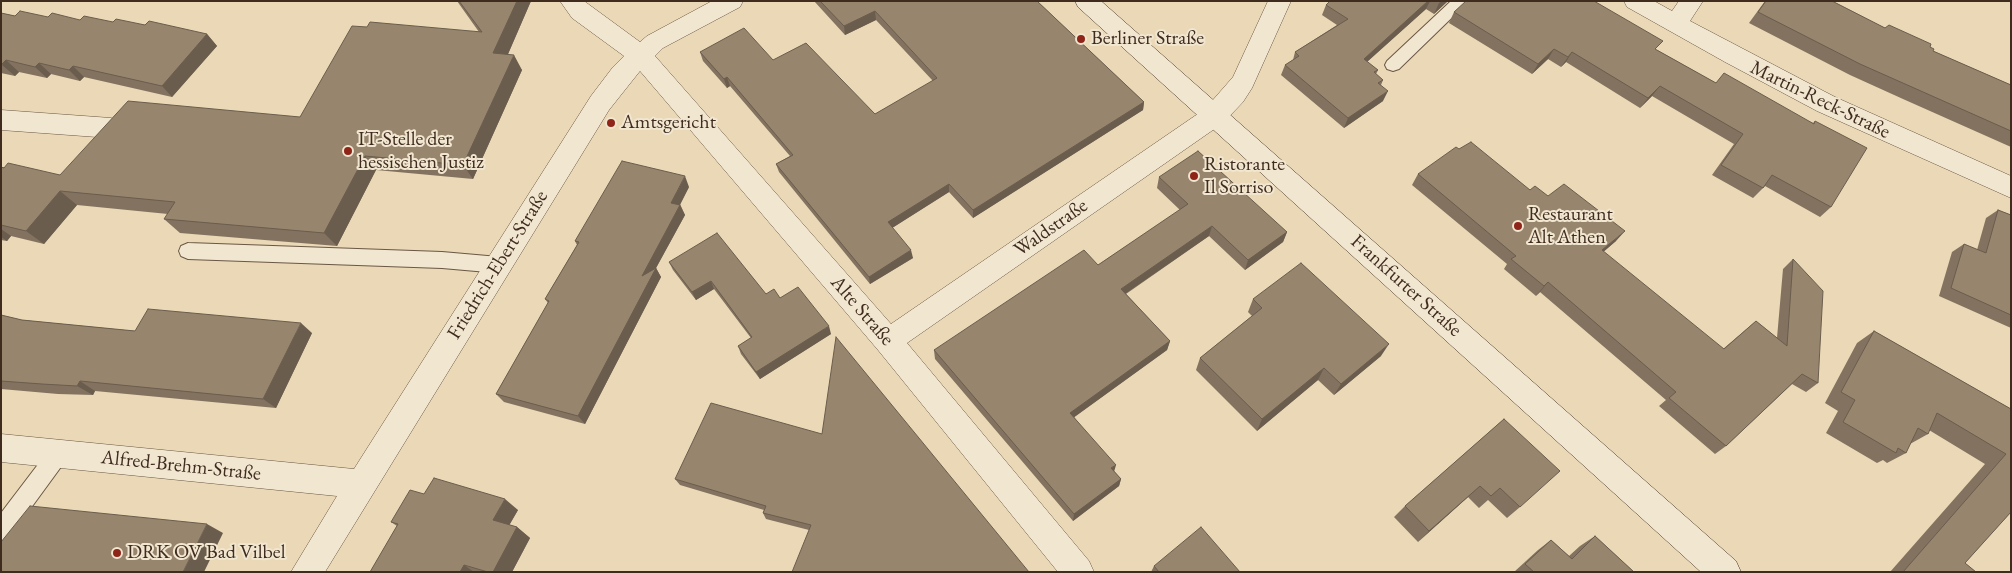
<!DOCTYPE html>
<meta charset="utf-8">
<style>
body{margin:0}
#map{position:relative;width:2012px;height:573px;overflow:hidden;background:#ead8b6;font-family:"EB Garamond",serif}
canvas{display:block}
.frame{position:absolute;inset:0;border:2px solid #3f2c1f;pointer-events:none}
</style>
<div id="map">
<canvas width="2012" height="573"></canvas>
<div class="frame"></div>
</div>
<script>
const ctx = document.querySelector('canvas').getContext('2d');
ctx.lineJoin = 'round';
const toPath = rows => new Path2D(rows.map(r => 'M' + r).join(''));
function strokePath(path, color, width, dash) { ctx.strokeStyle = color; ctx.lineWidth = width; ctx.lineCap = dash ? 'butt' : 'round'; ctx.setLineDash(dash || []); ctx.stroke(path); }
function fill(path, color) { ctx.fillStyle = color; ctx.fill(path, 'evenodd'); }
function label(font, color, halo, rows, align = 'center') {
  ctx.font = font + ' "EB Garamond",serif'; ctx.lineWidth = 4; ctx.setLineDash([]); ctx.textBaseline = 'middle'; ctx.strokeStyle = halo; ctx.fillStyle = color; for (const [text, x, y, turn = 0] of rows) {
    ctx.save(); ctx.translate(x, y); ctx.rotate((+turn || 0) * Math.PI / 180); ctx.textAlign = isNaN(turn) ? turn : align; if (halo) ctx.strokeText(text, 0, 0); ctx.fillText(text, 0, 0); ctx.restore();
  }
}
const lane = toPath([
 [1451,1,1469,1,1399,69,1393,71,1387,69,1385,65,1387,61,1451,1],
 [188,243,442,252,499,257,506,259,508,265,506,271,499,273,442,268,188,259,181,256,179,251,181,246,188,243],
 [59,443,66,446,69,453,66,460,9,538,1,541,1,513,52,446,59,443]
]);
const street = toPath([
 [560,1,584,1,640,42,647,36,712,1,743,1,740,7,663,48,655,56,891,324,1205,109,1233,77,1268,1,1291,1,1252,88,1243,102,1223,123,907,343,1089,561,1094,572,1058,572,878,350,640,71,609,110,325,572,291,572,337,496,1,462,1,434,354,469,591,96,613,67,624,56,572,18,560,1],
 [1624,1,1654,1,1672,11,1679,1,1703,1,1690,21,1835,97,2011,176,2011,198,1817,111,1725,62,1627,7,1624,1],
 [1,110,111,118,120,121,124,128,120,135,111,138,1,130,1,110]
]);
const secondary = toPath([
 [1075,1,1101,1,1736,561,1741,572,1701,572,1078,7,1075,1]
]);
const wall = toPath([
 [457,1,531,1,508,54,522,70,473,179,376,170,337,246,180,233,164,219,168,214,77,205,44,244,11,236,7,241,1,240,1,167,60,175,300,117,367,27,479,32],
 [814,1,1037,1,1144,102,1143,110,973,218,949,192,892,228,913,258,870,284,779,172,776,164,790,156,730,86,727,88,703,61,700,52,773,60,875,114,933,81,876,20,845,35],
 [1330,1,1448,1,1434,14,1426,9,1367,62,1378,70,1376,74,1383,80,1381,85,1383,101,1344,128,1281,75,1285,65,1293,60,1295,52,1337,25,1322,15,1326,5],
 [1765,1,1832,1,1885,28,1930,47,1933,51,2011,85,2011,147,1903,99,1850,75,1749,23],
 [1454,12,1657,50,1716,83,1813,123,1815,121,1831,207,1820,217,1765,186,1753,198,1712,175,1734,144,1652,96,1640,108,1566,62,1561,67,1548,59,1532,74,1449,23],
 [1,13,15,16,145,25,207,34,217,46,172,97,84,77,80,81,51,74,47,78,19,72,15,76,1,73],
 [1459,149,1530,190,1548,196,1616,241,1603,252,1723,349,1756,321,1777,338,1783,269,1793,259,1818,383,1806,392,1792,384,1726,446,1715,454,1659,406,1666,400,1540,292,1536,296,1504,269,1507,264,1412,185,1418,174],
 [1159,177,1287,232,1283,242,1245,270,1209,236,1126,294,1170,341,1167,350,1074,417,1114,471,1121,479,1119,486,1073,521,935,359,934,350,1098,265,1180,210,1157,188],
 [689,187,680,204,685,215,656,268,661,277,585,424,504,402,496,394,548,303,545,299,577,245,575,241],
 [1998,210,2011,215,2011,328,1939,296,1952,252,1964,244,1977,250,1986,218],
 [669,262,780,298,831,334,760,379,741,354,738,346,751,338,714,289,696,300,673,270],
 [1253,299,1381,356,1334,395,1318,380,1257,431,1196,370,1200,358,1252,316,1248,312],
 [1,315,22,320,135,331,312,333,276,408,95,391,93,395,58,394,1,389],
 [1874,331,2011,409,2011,512,1965,563,1976,572,1890,572,1985,464,1929,430,1928,434,1910,444,1906,453,1887,463,1883,460,1877,463,1826,433,1838,411,1825,403,1857,343],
 [1504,419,1520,507,1507,518,1488,500,1479,508,1468,497,1418,542,1394,517,1405,506],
 [675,479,1029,572,809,530,766,519,763,513,764,510,680,485],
 [424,494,518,510,509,525,517,527,530,538,512,572,370,572,397,526,391,522],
 [1595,536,1634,572,1514,572,1538,550,1551,540,1569,556,1580,546],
 [1154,566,1240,572,1151,572]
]);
const shadedWall = toPath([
 [517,1,531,1,502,68,493,53],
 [1428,1,1430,1,1426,9,1359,69,1364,59],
 [1442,1,1448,1,1434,14,1439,3],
 [875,11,876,20,845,35,844,26],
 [207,34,217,46,172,97,162,86],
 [1554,49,1548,59,1532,74,1538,64],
 [1572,52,1566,62,1561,67,1568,57],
 [514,55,522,70,473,179,463,165],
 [6,60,19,72,15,76,2,65],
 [39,63,51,74,47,78,35,67],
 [73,66,84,77,80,81,69,70],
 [727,77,730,86,727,88,724,79],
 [1660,86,1652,96,1640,108,1648,98],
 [1388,91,1383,101,1344,128,1348,118],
 [1144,102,1143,110,973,218,973,210],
 [365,156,376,170,337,246,324,233],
 [685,176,689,187,676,213,671,203],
 [949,184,949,192,889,230,888,222],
 [60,191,77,205,44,244,26,231],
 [680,205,685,215,656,268,661,277,585,424,578,416,642,276],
 [1212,226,1209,236,1119,298,1121,289],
 [1,229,11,236,7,241,1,237],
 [1625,231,1616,241,1594,260,1602,250],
 [1287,232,1283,242,1245,270,1248,260],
 [911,250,913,258,870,284,869,277],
 [711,281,714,289,696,300,692,292],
 [1548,282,1540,292,1536,296,1544,286],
 [301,323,312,333,276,408,263,399],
 [829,326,831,334,760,379,756,372],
 [1170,341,1167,350,1069,421,1070,413],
 [1389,344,1381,356,1334,395,1341,384],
 [1324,368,1318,380,1257,431,1262,419],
 [80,381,95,391,93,395,77,386],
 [1116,465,1114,472,1111,468],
 [1121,479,1119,486,1073,521,1074,514],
 [1480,486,1468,497,1418,542,1429,531],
 [505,499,518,510,506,531,493,520],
 [207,524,223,533,204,572,183,572],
 [517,527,530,538,512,572,493,572],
 [464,565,474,572,460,572]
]);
const building = toPath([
 [459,1,517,1,493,53,514,55,463,165,365,156,324,233,164,219,175,202,60,191,26,231,1,225,1,167,4,168,8,163,60,175,128,101,300,117,352,26,367,27,370,22,482,32,459,1],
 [820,1,1037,1,1144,102,973,210,949,184,888,222,911,250,869,277,776,164,793,155,727,77,724,79,700,52,744,28,773,60,806,43,875,114,937,78,875,11,844,26,820,1],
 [1330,1,1428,1,1364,59,1378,70,1374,72,1383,80,1378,83,1388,91,1348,118,1285,65,1299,56,1295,52,1348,19,1326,5,1330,1],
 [1466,1,1594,1,1663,41,1655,49,1716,83,1724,73,1814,124,1815,121,1867,148,1831,207,1772,175,1763,188,1721,165,1743,134,1660,86,1648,98,1572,52,1568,57,1554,49,1538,64,1454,12,1466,1],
 [1766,1,1832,1,1885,28,1889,25,1931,44,1930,47,1934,49,1933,51,2011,85,2011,131,1860,64,1758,12,1766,1],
 [20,11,48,17,52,13,80,20,84,16,113,22,116,19,145,25,149,21,207,34,162,86,73,66,69,70,39,63,35,67,6,60,1,65,1,13,15,16,20,11],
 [1471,142,1530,190,1535,186,1548,196,1564,184,1625,231,1602,250,1724,349,1756,321,1787,346,1793,259,1823,291,1818,383,1802,374,1726,446,1669,398,1676,392,1548,282,1544,286,1511,259,1516,256,1418,174,1456,147,1459,149,1471,142],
 [1198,151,1287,232,1248,260,1212,226,1121,289,1170,341,1070,413,1116,465,1111,468,1121,479,1074,514,934,350,1084,250,1098,265,1188,204,1159,177,1198,151],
 [622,161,685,176,671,203,680,205,642,276,656,268,578,416,496,394,549,301,545,299,579,242,575,241,622,161],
 [1998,210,2011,215,2011,315,1951,288,1964,244,1986,253,1998,210],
 [717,233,766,294,774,289,780,298,798,287,829,326,756,372,738,346,752,337,711,281,692,292,669,262,717,233],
 [1301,263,1389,344,1341,384,1324,368,1262,419,1200,358,1262,308,1253,299,1301,263],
 [148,309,301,323,263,399,80,381,77,386,42,384,1,381,1,315,22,320,135,331,148,309],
 [1874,331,2011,409,2011,512,1965,563,1976,572,1903,572,2006,454,1937,413,1928,434,1918,428,1906,453,1898,448,1896,453,1843,422,1855,400,1841,392,1874,331],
 [836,337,1029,572,792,572,811,525,763,513,766,506,675,479,711,403,822,434,836,337],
 [1504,419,1560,471,1520,507,1500,488,1491,496,1480,486,1429,531,1405,506,1504,419],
 [434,478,505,499,493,520,517,527,493,572,488,572,464,565,460,572,370,572,398,524,391,522,410,490,424,494,434,478],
 [30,506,207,524,183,572,1,572,1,542,30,506],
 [1201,527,1240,572,1159,572,1154,566,1201,527],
 [1595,536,1634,572,1534,572,1525,564,1551,540,1572,559,1595,536]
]);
const markers = [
 [1081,39,5,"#8f2418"],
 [611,123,5,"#8f2418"],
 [348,151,5,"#8f2418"],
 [1194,176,5,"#8f2418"],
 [1518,226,5,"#8f2418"],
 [117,553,5,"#8f2418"]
];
const poiNames = [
 ["Berliner Straße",1091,39],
 ["Amtsgericht",621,123],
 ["IT-Stelle der",358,140],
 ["hessischen Justiz",358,163],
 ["Ristorante",1204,165],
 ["Il Sorriso",1204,188],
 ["Restaurant",1528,215],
 ["Alt Athen",1528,238],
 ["DRK OV Bad Vilbel",127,553]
];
const streetNames = [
 ["Martin-Reck-Straße",1820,100,26],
 ["Waldstraße",1051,228,-35],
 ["Friedrich-Ebert-Straße",498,265,-58],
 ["Frankfurter Straße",1406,286,42],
 ["Alte Straße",862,311,49],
 ["Alfred-Brehm-Straße",181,466,6]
];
strokePath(lane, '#6a5745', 2);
strokePath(street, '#6a5745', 1);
strokePath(secondary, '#3f2c1f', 1);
fill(lane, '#f1e6d0');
fill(street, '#f1e6d0');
fill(secondary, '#f1e6d0');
fill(wall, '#83725f');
fill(shadedWall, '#6a5d4d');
fill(building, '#98856e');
strokePath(building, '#6a5d4d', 1);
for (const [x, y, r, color] of markers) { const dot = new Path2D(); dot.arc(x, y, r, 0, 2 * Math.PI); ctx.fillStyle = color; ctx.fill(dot); strokePath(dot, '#f1e6d0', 2); }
label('20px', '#3f2c1f', '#f1e6d0', poiNames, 'left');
label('20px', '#3f2c1f', '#f1e6d0', streetNames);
</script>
